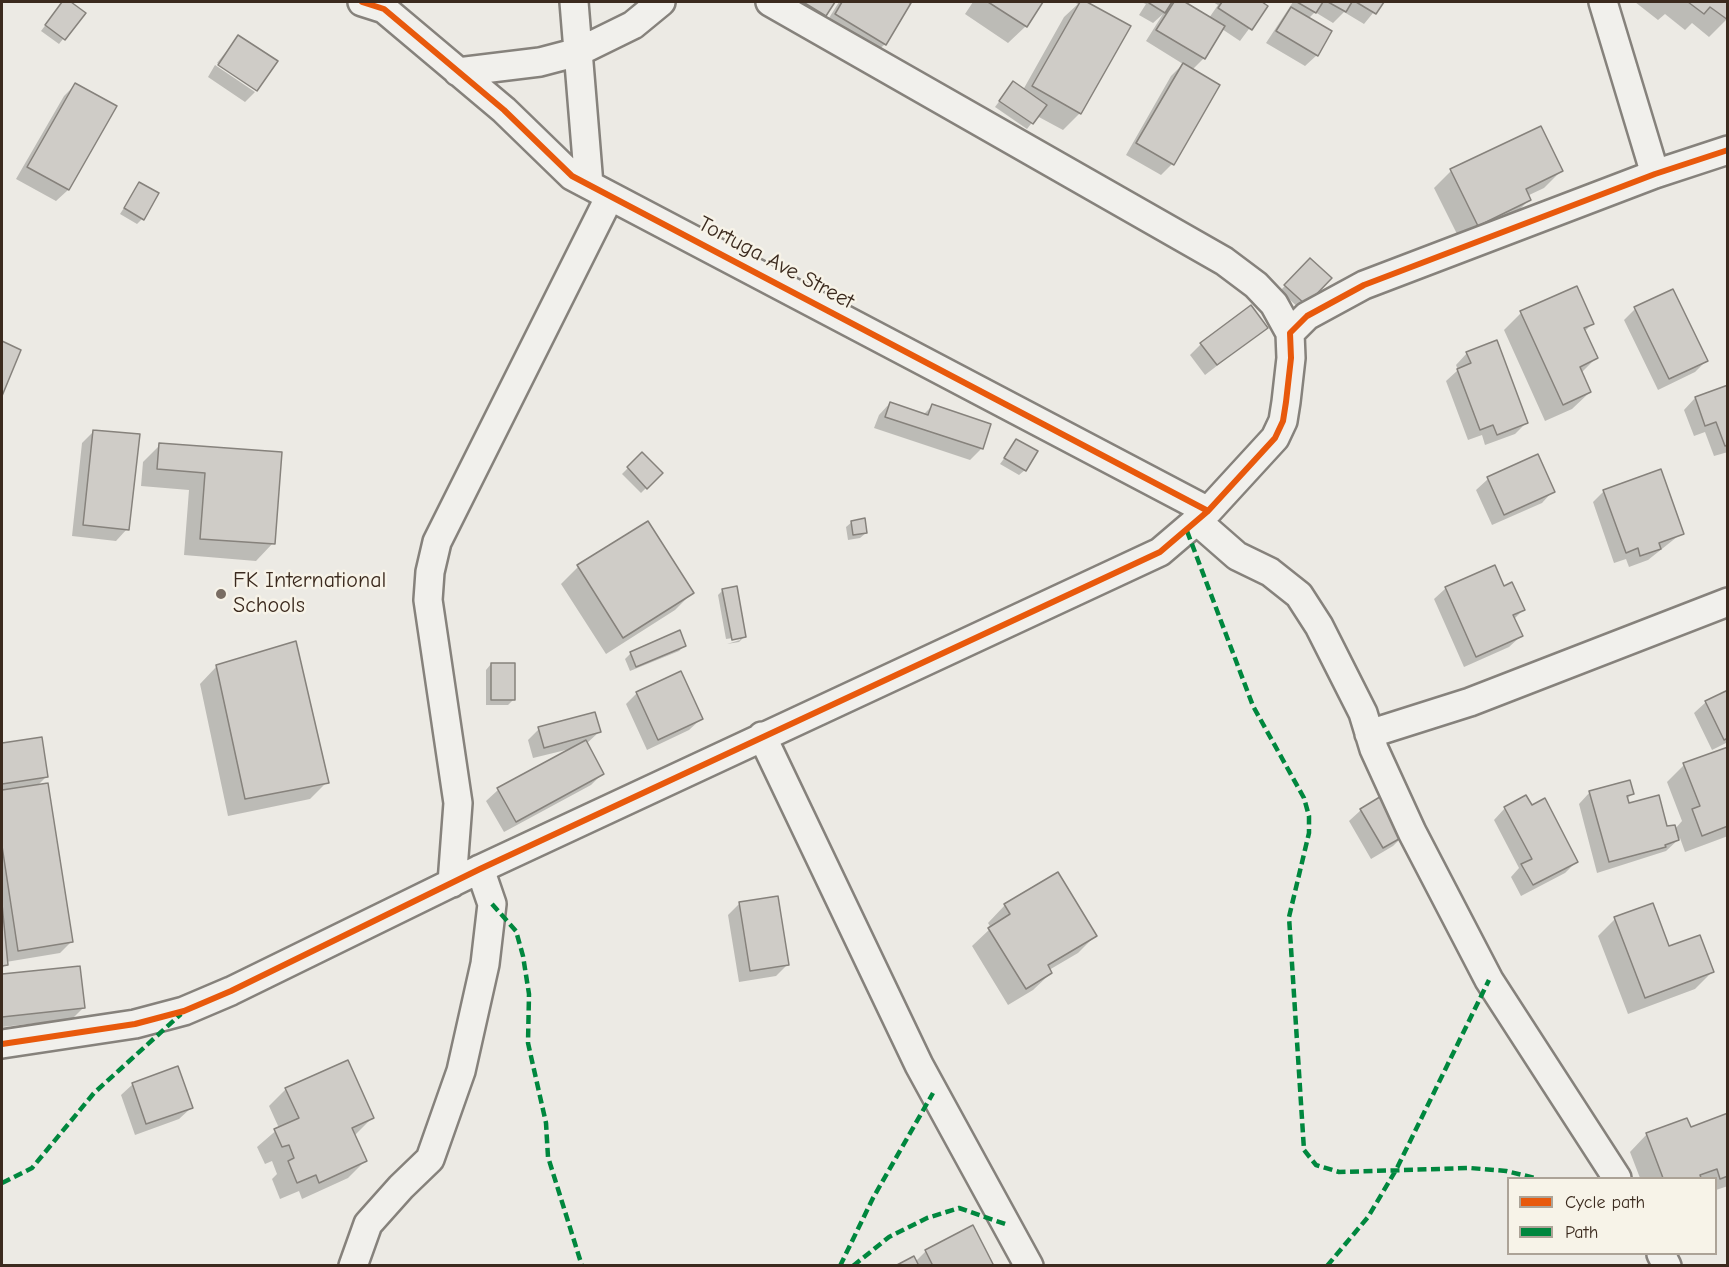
<!DOCTYPE html>
<style>
body{margin:0}
#map{position:relative;width:1729px;height:1267px;overflow:hidden;background:#eceae4;font-family:"Comic Neue",sans-serif}
canvas{display:block}
.frame{position:absolute;inset:0;border:3px solid #3b2a1e;pointer-events:none}
.legend{position:absolute;left:1507px;top:1177px;width:210px;height:78px;box-sizing:border-box;background:#f7f3e8;border:2px solid #aca397;margin:0;padding:8px 10px;list-style:none;font-size:18px;color:#3b2a1e}
.legend li{display:flex;align-items:center;gap:12px;height:30px}
.legend b{width:30px;border:2px solid #aca397}
</style>
<div id="map">
<canvas width="1729" height="1267"></canvas>
<div class="frame"></div>
<ul class="legend">
<li><b style="height:8px;background:#e8590c"></b>Cycle path</li>
<li><b style="height:8px;background:#00873e"></b>Path</li>
</ul>
</div>
<script>
const ctx = document.querySelector('canvas').getContext('2d');
ctx.lineJoin = 'round';
function fill(path, color) { ctx.fillStyle = color; ctx.fill(path, 'evenodd'); }
const toPath = rows => new Path2D(rows.map(r => 'M' + r).join(''));
function strokePath(path, color, width, dash) { ctx.strokeStyle = color; ctx.lineWidth = width; ctx.lineCap = dash ? 'butt' : 'round'; ctx.setLineDash(dash || []); ctx.stroke(path); }
function label(font, color, halo, rows, align = 'center') {
  ctx.font = font + ' "Comic Neue",sans-serif'; ctx.lineWidth = 5; ctx.setLineDash([]); ctx.textBaseline = 'middle'; ctx.strokeStyle = halo; ctx.fillStyle = color; for (const [text, x, y, turn = 0] of rows) {
    ctx.save(); ctx.translate(x, y); ctx.rotate((+turn || 0) * Math.PI / 180); ctx.textAlign = isNaN(turn) ? turn : align; if (halo) ctx.strokeText(text, 0, 0); ctx.fillText(text, 0, 0); ctx.restore();
  }
}
const shadow = toPath([
 [63,2,68,2,84,13,59,44,41,31],
 [758,2,833,2,807,32],
 [839,2,905,2,909,4,885,44,873,55,824,26],
 [973,2,1041,2,1026,26,1008,43,965,14],
 [1073,2,1084,2,1129,27,1080,113,1063,130,1037,116,1027,129,995,107,1013,83,1023,90,1064,17,1078,4],
 [1141,2,1170,2,1167,9,1175,2,1182,2,1209,18,1218,5,1213,2,1260,2,1266,6,1240,41,1222,29,1204,58,1192,70,1172,164,1161,175,1126,155,1171,76,1183,64,1146,41,1163,14,1153,23,1139,15,1146,4],
 [1293,2,1382,2,1364,24,1344,12,1333,23,1315,12,1308,19,1317,55,1305,66,1266,43],
 [1635,2,1728,2,1728,18,1709,37,1692,23,1685,30,1665,14,1658,20],
 [238,37,275,61,256,91,217,63],
 [215,65,255,92,245,102,208,77],
 [75,85,115,107,68,190,56,201,16,179,64,96],
 [1451,171,1561,171,1544,188,1527,196,1529,200,1512,217,1461,242,1434,188],
 [140,183,142,219,137,224,120,214],
 [1310,260,1330,278,1300,309,1280,291],
 [1635,309,1706,361,1695,372,1658,390,1624,320],
 [1521,313,1592,324,1584,332,1596,358,1581,373,1590,392,1572,409,1545,421,1504,330],
 [1266,328,1205,375,1190,355,1201,344],
 [2,343,19,350,2,392],
 [1467,353,1527,422,1515,434,1485,445,1482,435,1468,440,1446,381,1458,370,1456,365],
 [1728,387,1728,452,1714,456,1705,432,1694,436,1684,410,1695,398],
 [890,403,923,415,932,406,989,425,981,449,970,460,874,428,879,415],
 [94,431,127,529,116,541,72,536,82,443],
 [1017,441,1025,470,1019,475,1000,464],
 [160,445,280,454,273,543,256,561,184,555,189,490,141,486,143,462],
 [642,454,661,473,641,493,622,474],
 [1537,456,1553,491,1542,503,1492,525,1476,490,1488,479],
 [1604,491,1682,533,1648,560,1629,567,1626,559,1614,563,1593,502],
 [852,522,866,533,860,538,848,540,846,527],
 [578,567,692,593,675,610,606,654,561,584],
 [1446,588,1503,588,1523,610,1513,620,1521,636,1509,647,1464,667,1434,599],
 [723,590,744,637,739,642,727,644,740,640,740,637,726,639,718,595],
 [685,645,679,651,630,671,625,659,631,653],
 [491,664,513,700,508,705,486,705,486,670],
 [217,666,327,782,310,799,228,816,200,684],
 [1728,691,1728,742,1712,750,1694,713,1706,702],
 [637,693,701,719,689,730,647,750,626,704],
 [539,729,599,732,586,744,602,774,591,785,504,832,486,801,498,790,574,748,533,758,528,740],
 [41,738,47,776,37,786,71,942,60,953,6,962,2,970,2,745],
 [1728,748,1728,836,1685,852,1680,838,1666,851,1597,873,1579,804,1590,792,1632,794,1627,799,1628,805,1666,828,1675,829,1682,821,1667,782,1684,765],
 [1505,808,1576,862,1565,873,1521,896,1511,877,1519,868,1494,820],
 [1361,810,1404,835,1393,846,1371,859,1349,821],
 [740,903,788,964,776,976,739,982,728,915],
 [1005,905,1095,936,1078,953,1049,970,1051,973,1033,990,1008,1005,972,946,991,928,988,923],
 [1615,919,1668,948,1712,972,1695,989,1628,1014,1598,936],
 [79,967,84,1007,72,1019,2,1027,2,976],
 [133,1084,191,1108,179,1119,135,1135,121,1095],
 [286,1089,372,1118,355,1135,365,1161,348,1178,302,1199,299,1191,280,1199,272,1179,277,1174,272,1161,265,1164,257,1147,279,1128,269,1106],
 [1728,1115,1728,1186,1716,1190,1716,1178,1640,1178,1630,1152,1647,1134,1690,1129],
 [972,1227,993,1266,898,1266,915,1262,926,1251]
]);
const building = toPath([
 [62,2,71,2,86,13,65,40,45,25,62,2],
 [803,2,835,2,826,16,803,2],
 [842,2,908,2,911,3,886,45,835,14,842,2],
 [988,2,1043,2,1027,27,988,2],
 [1080,2,1087,2,1131,26,1081,114,1032,86,1080,2],
 [1150,2,1172,2,1165,13,1149,3,1150,2],
 [1174,2,1185,2,1225,26,1205,59,1156,30,1174,2],
 [1222,2,1262,2,1268,6,1252,30,1218,8,1222,2],
 [1297,2,1323,2,1316,13,1297,2],
 [1328,2,1352,2,1346,12,1328,2],
 [1356,2,1384,2,1376,14,1356,2],
 [1688,2,1728,2,1728,20,1710,7,1704,14,1688,2],
 [1291,7,1332,31,1318,56,1276,31,1291,7],
 [238,35,278,61,257,91,218,65,238,35],
 [1183,63,1220,85,1174,165,1136,143,1183,63],
 [1013,81,1047,105,1033,124,999,101,1013,81],
 [75,83,117,106,69,190,27,167,75,83],
 [1541,126,1563,171,1526,189,1531,200,1478,226,1450,169,1541,126],
 [139,182,159,193,144,220,124,208,139,182],
 [1310,258,1332,278,1306,305,1284,285,1310,258],
 [1577,286,1594,324,1584,328,1598,358,1580,367,1591,392,1563,405,1520,311,1577,286],
 [1673,289,1708,361,1669,379,1634,307,1673,289],
 [1251,305,1268,328,1217,365,1200,343,1251,305],
 [1497,340,1528,423,1497,435,1493,425,1480,430,1457,369,1471,363,1466,352,1497,340],
 [2,341,21,350,2,396,2,341],
 [1728,385,1728,445,1725,446,1716,422,1705,426,1695,397,1728,385],
 [890,402,928,415,932,404,991,424,983,449,885,417,890,402],
 [93,430,140,434,129,530,83,525,93,430],
 [1016,439,1038,451,1026,471,1004,458,1016,439],
 [159,443,282,452,275,544,200,539,205,473,157,469,159,443],
 [642,452,663,473,647,489,627,467,642,452],
 [1538,454,1555,492,1504,515,1487,477,1538,454],
 [1661,469,1684,534,1659,543,1661,549,1640,556,1638,548,1626,553,1603,490,1661,469],
 [865,518,867,533,853,535,851,521,865,518],
 [648,521,694,593,623,638,577,565,648,521],
 [1495,565,1504,586,1512,582,1525,610,1513,615,1523,636,1476,657,1445,587,1495,565],
 [737,586,746,637,732,640,722,589,737,586],
 [680,630,686,646,636,667,630,652,680,630],
 [296,641,329,783,245,799,216,665,296,641],
 [491,663,515,663,515,700,491,700,491,663],
 [681,671,703,719,658,740,636,692,681,671],
 [1728,690,1728,738,1724,740,1705,701,1728,690],
 [595,712,601,732,544,748,538,727,595,712],
 [42,737,48,777,2,784,2,743,42,737],
 [586,740,604,774,516,822,497,788,586,740],
 [1728,747,1728,826,1702,836,1692,809,1700,806,1683,763,1728,747],
 [1630,780,1634,794,1627,796,1629,803,1659,795,1667,826,1675,825,1679,840,1665,845,1666,847,1609,862,1589,791,1630,780],
 [48,783,73,942,18,951,2,846,2,790,48,783],
 [1383,795,1406,835,1383,848,1360,809,1383,795],
 [1526,795,1532,805,1545,798,1578,862,1533,885,1521,864,1532,859,1504,807,1526,795],
 [1058,872,1097,936,1048,965,1052,973,1026,989,988,928,1010,914,1004,904,1058,872],
 [778,896,789,965,750,971,739,902,778,896],
 [1653,903,1669,946,1700,935,1714,972,1645,998,1614,917,1653,903],
 [2,904,8,965,2,966,2,904],
 [80,966,85,1008,2,1017,2,974,80,966],
 [348,1060,374,1118,352,1128,367,1161,319,1183,316,1175,297,1183,288,1161,294,1158,289,1145,282,1147,274,1129,299,1118,285,1088,348,1060],
 [178,1066,193,1108,146,1124,132,1083,178,1066],
 [1728,1113,1728,1176,1720,1179,1717,1169,1700,1175,1701,1178,1663,1178,1646,1133,1687,1118,1691,1127,1728,1113],
 [973,1225,994,1266,933,1266,925,1250,973,1225],
 [914,1256,919,1266,895,1266,914,1256]
]);
const minor = toPath([
 [362,2,384,9,504,110,572,176,1208,511],
 [574,2,589,185],
 [770,2,1224,261,1256,285,1274,304,1290,333],
 [1603,2,1655,174],
 [458,72,540,62,578,52,633,25,661,2],
 [1197,521,1237,556,1270,572,1299,595,1319,626,1363,713,1374,749,1412,832,1489,980,1617,1178],
 [1369,734,1470,702,1728,602],
 [762,736,919,1065,1029,1266],
 [452,883,458,803,428,600,430,572,437,542,610,196],
 [2,1044,135,1024,184,1011,231,991,480,869,1160,552,1208,511,1275,438,1283,421,1286,402,1291,358,1290,333,1307,316,1364,285,1655,174,1728,150],
 [1661,1254,1667,1266],
 [353,1266,368,1224,401,1187,430,1159,461,1071,485,964,492,904,480,869]
]);
const quiet = toPath([
 [1187,531,1253,706,1304,798,1309,816,1309,833,1289,917,1304,1150,1316,1165,1339,1172,1470,1168,1506,1171,1535,1178],
 [492,904,516,931,523,956,529,994,528,1043,546,1123,548,1157,582,1266],
 [2,1183,32,1168,94,1093,181,1014],
 [840,1266,873,1198,933,1093],
 [853,1266,889,1237,927,1218,959,1208,1008,1225],
 [1327,1266,1368,1217,1396,1170,1489,980]
]);
const cycleway = toPath([
 [362,2,384,9,504,110,572,176,1208,511],
 [2,1044,135,1024,184,1011,231,991,480,869,1160,552,1208,511,1275,438,1283,421,1286,402,1291,358,1290,333,1307,316,1364,285,1655,174,1728,150]
]);
const markers = [
 [221,594,6,"#796d63"]
];
const streetNames = [
 ["Tortuga Ave Street",776,263,28]
];
const poiNames = [
 ["FK International",233,581],
 ["Schools",233,606]
];
fill(shadow, '#0003');
fill(building, '#cfccc7');
strokePath(building, '#86827c', 1.5);
strokePath(minor, '#86827c', 32);
strokePath(minor, '#f1f0ec', 27);
strokePath(quiet, '#00873e', 4.5, [9, 4.5]);
strokePath(cycleway, '#e8590c', 6);
for (const [x, y, r, color] of markers) { const dot = new Path2D(); dot.arc(x, y, r, 0, 2 * Math.PI); ctx.fillStyle = color; ctx.fill(dot); strokePath(dot, '#f7f3e8', 2); }
label('22px', '#3b2a1e', '#f7f3e8', streetNames);
label('22px', '#3b2a1e', '#f7f3e8', poiNames, 'left');
</script>
